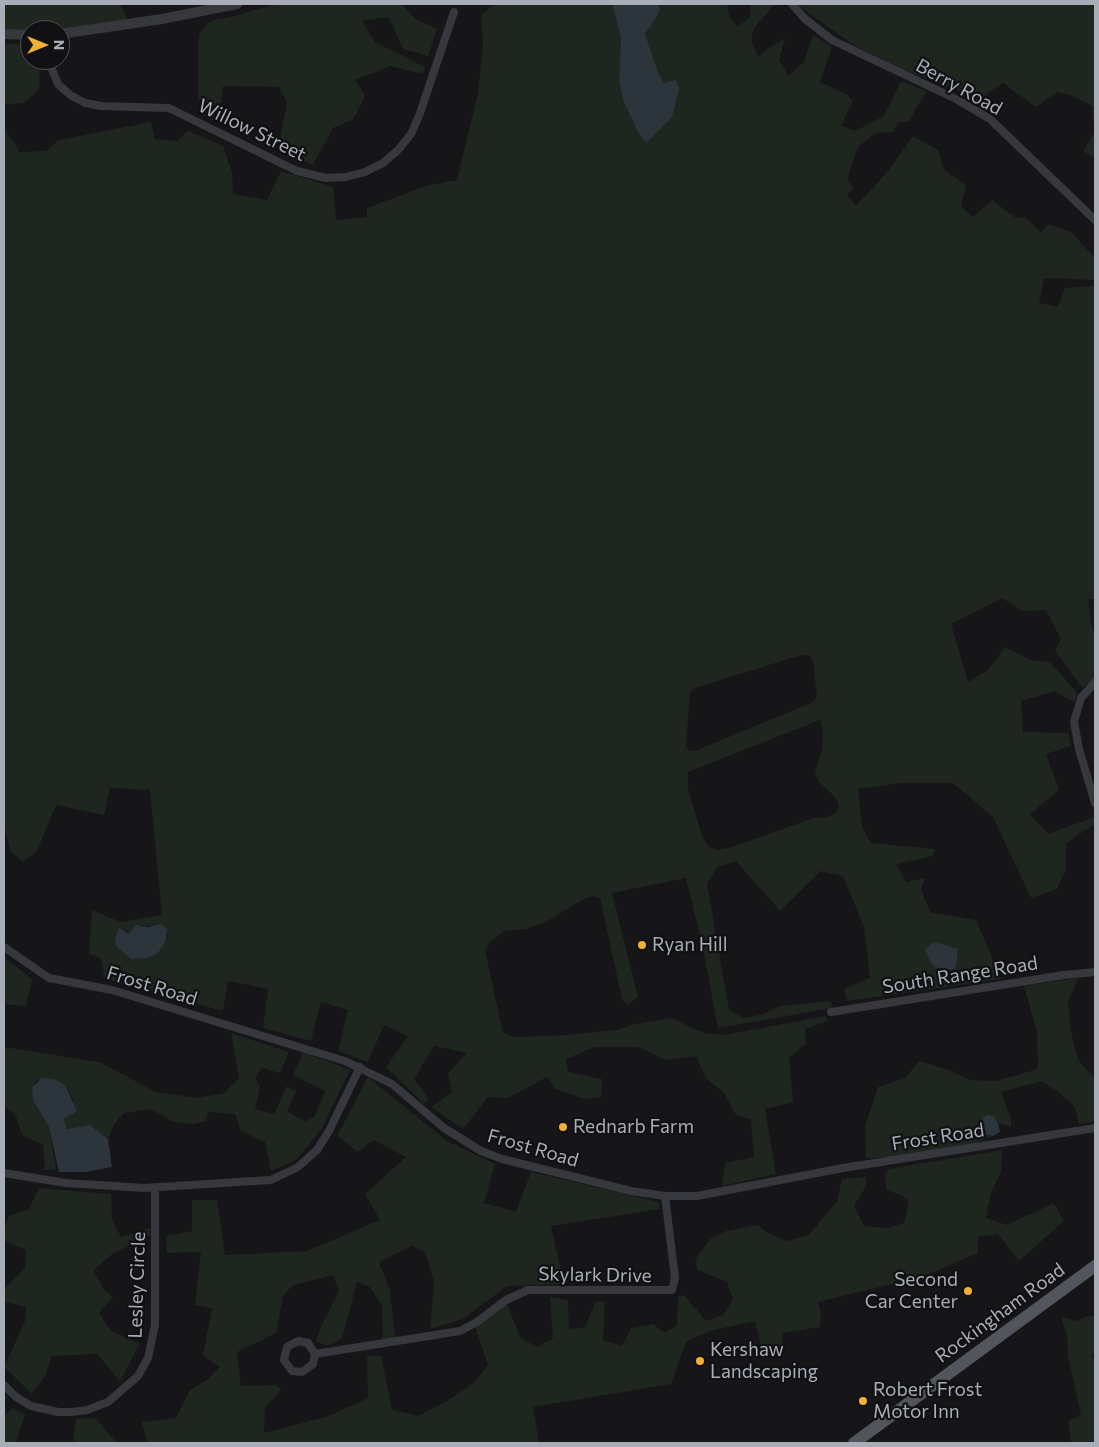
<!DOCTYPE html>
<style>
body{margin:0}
#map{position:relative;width:1099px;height:1447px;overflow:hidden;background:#161618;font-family:Commissioner,sans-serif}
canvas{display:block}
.frame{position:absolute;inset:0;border:5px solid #a8adb8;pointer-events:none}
.north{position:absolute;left:20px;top:20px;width:50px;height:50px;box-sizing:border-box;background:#111113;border:1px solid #4d4f55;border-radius:50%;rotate:90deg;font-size:14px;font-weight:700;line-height:20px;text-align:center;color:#a8adb8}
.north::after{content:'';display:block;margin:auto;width:18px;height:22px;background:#f2b134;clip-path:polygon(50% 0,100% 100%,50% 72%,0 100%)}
</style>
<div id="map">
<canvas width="1099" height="1447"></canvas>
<div class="frame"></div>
<div class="north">N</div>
</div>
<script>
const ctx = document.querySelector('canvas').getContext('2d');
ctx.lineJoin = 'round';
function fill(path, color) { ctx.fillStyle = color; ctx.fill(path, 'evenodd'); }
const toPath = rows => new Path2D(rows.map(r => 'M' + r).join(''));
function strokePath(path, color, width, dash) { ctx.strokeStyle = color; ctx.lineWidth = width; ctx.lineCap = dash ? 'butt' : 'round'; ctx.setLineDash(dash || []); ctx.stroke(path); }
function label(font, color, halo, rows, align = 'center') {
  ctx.font = font + ' Commissioner,sans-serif'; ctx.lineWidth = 4.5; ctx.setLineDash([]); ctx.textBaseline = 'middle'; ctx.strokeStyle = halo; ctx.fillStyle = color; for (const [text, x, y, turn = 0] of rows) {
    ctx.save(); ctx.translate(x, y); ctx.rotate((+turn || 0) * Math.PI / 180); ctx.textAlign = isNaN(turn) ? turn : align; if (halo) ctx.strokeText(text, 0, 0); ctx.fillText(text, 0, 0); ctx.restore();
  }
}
const green = toPath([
 [4,4,120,4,128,21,57,30,4,30],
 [276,4,402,4,414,18,437,29,428,56,403,49,389,17,362,21,375,42,425,67,423,74,391,66,355,80,365,95,361,105,353,119,333,128,313,165,278,150,287,102,279,87,223,86,221,103,212,107,207,107,198,97,198,44,200,33,206,25,213,20,231,17],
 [495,4,612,4,621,39,619,81,623,100,631,116,677,95,679,89,664,83,657,73,645,34,655,20,660,10,659,4,727,4,729,15,737,27,750,17,750,4,775,4,754,28,751,41,758,56,785,38,779,60,789,76,804,62,813,35,832,47,820,82,846,94,853,101,841,126,855,131,884,116,901,81,927,91,908,122,898,122,893,132,875,133,858,147,847,180,854,188,847,195,856,206,889,170,913,136,939,151,943,169,966,185,961,206,973,217,992,200,1016,218,1025,217,1041,232,1049,224,1072,233,1095,258,1095,280,1044,278,1039,303,1058,307,1065,288,1095,286,1095,377,1093,378,1095,381,1095,599,1088,599,1091,623,1095,636,1095,677,1082,688,1055,650,1061,639,1046,610,1023,611,1002,598,951,624,968,682,988,670,1005,647,1030,660,1050,662,1077,693,1074,702,1054,691,1021,701,1023,732,1068,733,1071,746,1046,754,1059,790,1030,814,1048,834,1094,817,1095,824,1066,843,1066,869,1057,889,1031,898,993,817,953,783,901,783,858,789,862,827,871,843,935,849,933,856,896,864,906,882,925,878,921,889,930,912,976,920,1001,979,847,1001,844,989,870,978,864,927,843,876,821,871,780,911,736,861,717,867,707,884,729,1010,744,1018,764,1014,779,1006,831,1001,832,1008,718,1028,703,948,686,878,612,893,638,997,628,1005,622,999,600,898,593,896,585,898,544,923,526,929,504,931,490,942,485,950,503,1033,514,1037,567,1035,616,1030,631,1025,671,1018,704,1033,724,1035,826,1016,827,1021,805,1029,806,1044,789,1057,793,1102,765,1109,776,1174,722,1186,725,1163,754,1157,751,1119,736,1115,723,1092,706,1078,696,1056,665,1060,639,1047,594,1047,566,1059,568,1072,602,1079,601,1097,584,1099,556,1089,547,1077,508,1098,488,1097,463,1129,431,1107,452,1092,448,1073,467,1053,434,1046,414,1079,429,1099,424,1104,386,1067,408,1036,384,1025,368,1062,338,1051,348,1010,321,1002,311,1041,263,1028,268,989,228,981,223,1011,105,979,101,958,89,954,92,910,121,922,162,915,150,790,110,788,104,815,56,805,37,851,23,862,11,852,4,826,4,129,20,152,46,151,59,140,151,122,155,139,177,141,188,131,223,146,232,172,233,194,267,200,281,171,333,187,336,220,367,217,367,208,429,185,457,180,478,93,483,44,481,15],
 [801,655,809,656,813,661,817,697,811,703,695,751,690,751,686,747,690,693,695,688],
 [820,720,823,733,822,749,815,771,818,781,835,797,839,805,836,813,829,817,814,818,729,848,718,850,709,847,702,836,688,789,688,772],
 [140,925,152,926,168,934,166,941,158,953,127,956,122,950,125,930,129,934],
 [796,4,1095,4,1095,158,1083,151,1095,131,1092,106,1070,95,1057,92,1036,107,1003,83,980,98,903,70,852,44],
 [4,43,30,46,30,60,40,60,39,90,24,103,4,105],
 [4,957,32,979,26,1006,4,1004],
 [1078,978,1068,1002,1071,1032,1078,1060,1095,1078,1095,1121,1079,1124,1075,1107,1057,1091,1042,1081,1001,1092,1011,1119,1011,1127,998,1123,994,1116,987,1135,993,1136,966,1146,891,1157,866,1158,865,1126,878,1087,905,1078,919,1061,952,1071,970,1080,996,1081,1038,1069,1037,1032,1024,986],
 [231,1033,289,1052,280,1073,262,1068,255,1078,260,1087,255,1109,274,1114,287,1086,296,1091,287,1111,305,1122,315,1116,325,1091,293,1075,303,1052,350,1070,321,1130,296,1160,271,1171,265,1142,241,1131,235,1114,208,1112,206,1121,193,1124,174,1122,151,1109,124,1113,114,1124,108,1139,90,1125,67,1129,64,1119,74,1101,65,1085,41,1078,36,1081,33,1100,49,1127,56,1169,45,1170,43,1145,22,1135,15,1113,4,1107,4,1047,99,1062,156,1092,197,1098,224,1093,239,1078],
 [368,1077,447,1141,495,1164,484,1203,516,1212,531,1172,659,1202,660,1209,551,1226,564,1284,507,1286,463,1319,430,1329,434,1281,425,1252,412,1246,379,1262,390,1291,395,1337,383,1340,382,1306,370,1287,357,1282,342,1338,327,1346,316,1341,321,1326,339,1291,333,1275,293,1285,283,1296,276,1333,237,1352,241,1386,276,1385,281,1390,265,1408,264,1433,329,1416,368,1398,367,1357,381,1355,392,1410,419,1416,447,1401,474,1383,488,1365,475,1327,507,1304,520,1337,536,1347,553,1338,550,1297,568,1300,569,1329,585,1327,596,1301,605,1302,603,1340,622,1346,631,1328,653,1324,665,1333,677,1325,678,1297,684,1295,706,1321,723,1315,733,1299,727,1282,698,1270,695,1260,710,1239,726,1231,758,1225,766,1232,787,1241,809,1235,837,1201,842,1179,866,1177,866,1186,854,1206,864,1226,888,1228,904,1223,908,1206,908,1199,886,1189,885,1173,888,1169,1002,1150,1001,1172,991,1193,986,1218,1007,1225,1054,1203,1064,1221,1019,1261,998,1234,978,1237,978,1253,924,1276,818,1302,821,1313,820,1327,782,1333,783,1351,764,1359,755,1321,709,1331,686,1342,671,1384,533,1407,539,1443,147,1443,142,1422,176,1418,190,1390,207,1380,220,1367,203,1355,212,1308,195,1305,201,1252,167,1253,166,1236,192,1231,192,1200,217,1200,225,1255,307,1251,380,1220,365,1194,406,1157,374,1140,358,1152,337,1136],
 [39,1188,111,1194,112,1219,121,1237,150,1228,150,1236,112,1254,93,1271,105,1291,113,1297,99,1313,111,1331,140,1344,120,1381,97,1354,52,1356,45,1376,32,1394,4,1367,25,1321,26,1307,4,1301,4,1289,25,1268,26,1250,4,1240,4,1229,9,1216,29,1209],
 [1088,1316,1095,1316,1095,1349,1092,1356,1095,1361,1095,1443,1069,1443,1071,1441,1068,1421,1081,1415,1068,1356,1067,1335,1061,1317,1077,1321],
 [13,1408,25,1414,16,1443,4,1443,4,1415],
 [95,1418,117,1443,73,1443,76,1419]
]);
const water = toPath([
 [612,4,659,4,660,10,655,20,645,34,658,73,664,83,676,80,679,89,672,117,646,143,638,132,623,100,619,81,621,39],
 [161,924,167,929,166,941,158,953,148,958,131,959,117,947,115,941,119,928,129,934,136,925,148,927],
 [934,942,958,949,956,967,952,970,935,967,931,963,925,950],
 [41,1078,54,1079,65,1085,77,1111,64,1119,67,1129,90,1125,108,1139,112,1167,86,1172,59,1172,49,1127,33,1100,32,1088],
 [987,1115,994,1116,998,1123,1000,1132,993,1136,987,1135,983,1126,983,1118]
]);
const minor = toPath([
 [792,4,804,18,832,40,956,99,990,119,1095,220],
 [48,60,58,84,70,95,85,103,101,106,169,108,297,171,326,178,346,177,365,172,383,163,398,150,411,134,419,116,454,12],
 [1095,682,1081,698,1074,722,1079,749,1095,803],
 [4,947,49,978,112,990,345,1061,392,1084,444,1128,481,1151,502,1159,631,1191,665,1196,697,1196,843,1168,1095,1128],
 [831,1012,1064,975,1095,972],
 [4,1173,66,1183,144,1188,271,1180,298,1167,317,1150,329,1131,360,1067],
 [315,1354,313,1364,302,1372,292,1371,284,1360,287,1347,298,1341,308,1343,315,1354,460,1331,477,1322,506,1300,528,1290,672,1290,675,1278,665,1196],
 [4,1385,16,1397,31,1406,58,1412,72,1412,87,1410,108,1402,138,1376,148,1358,155,1325,155,1188]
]);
const tertiary = toPath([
 [4,34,30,35],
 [60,34,162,19,237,4]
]);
const primary = toPath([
 [854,1443,1095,1266]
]);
const markers = [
 [642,945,5,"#f2b134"],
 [563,1127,5,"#f2b134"],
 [968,1291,5,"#f2b134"],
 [700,1361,5,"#f2b134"],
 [863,1401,5,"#f2b134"]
];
const streetNames = [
 ["Berry Road",959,87,29],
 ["Willow Street",252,130,26],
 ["South Range Road",960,975,-9],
 ["Frost Road",152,986,17],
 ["Frost Road",938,1137,-9],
 ["Frost Road",533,1148,16],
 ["Skylark Drive",595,1275,1],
 ["Lesley Circle",137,1285,-88],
 ["Rockingham Road",1000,1313,-36]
];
const poiNames = [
 ["Ryan Hill",652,945],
 ["Rednarb Farm",573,1127],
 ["Second",958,1280,"right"],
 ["Car Center",958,1302,"right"],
 ["Kershaw",710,1350],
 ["Landscaping",710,1372],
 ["Robert Frost",873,1390],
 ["Motor Inn",873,1412]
];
fill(green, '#1e261f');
fill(water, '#2c353c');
strokePath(minor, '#37383d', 8);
strokePath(tertiary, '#37383d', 10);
strokePath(primary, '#53555c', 12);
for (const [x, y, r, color] of markers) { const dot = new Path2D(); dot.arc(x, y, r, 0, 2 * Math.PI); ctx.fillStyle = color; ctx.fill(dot); strokePath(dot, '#111113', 2); }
label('19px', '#a8adb8', '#111113', streetNames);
label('19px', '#a8adb8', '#111113', poiNames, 'left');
</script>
